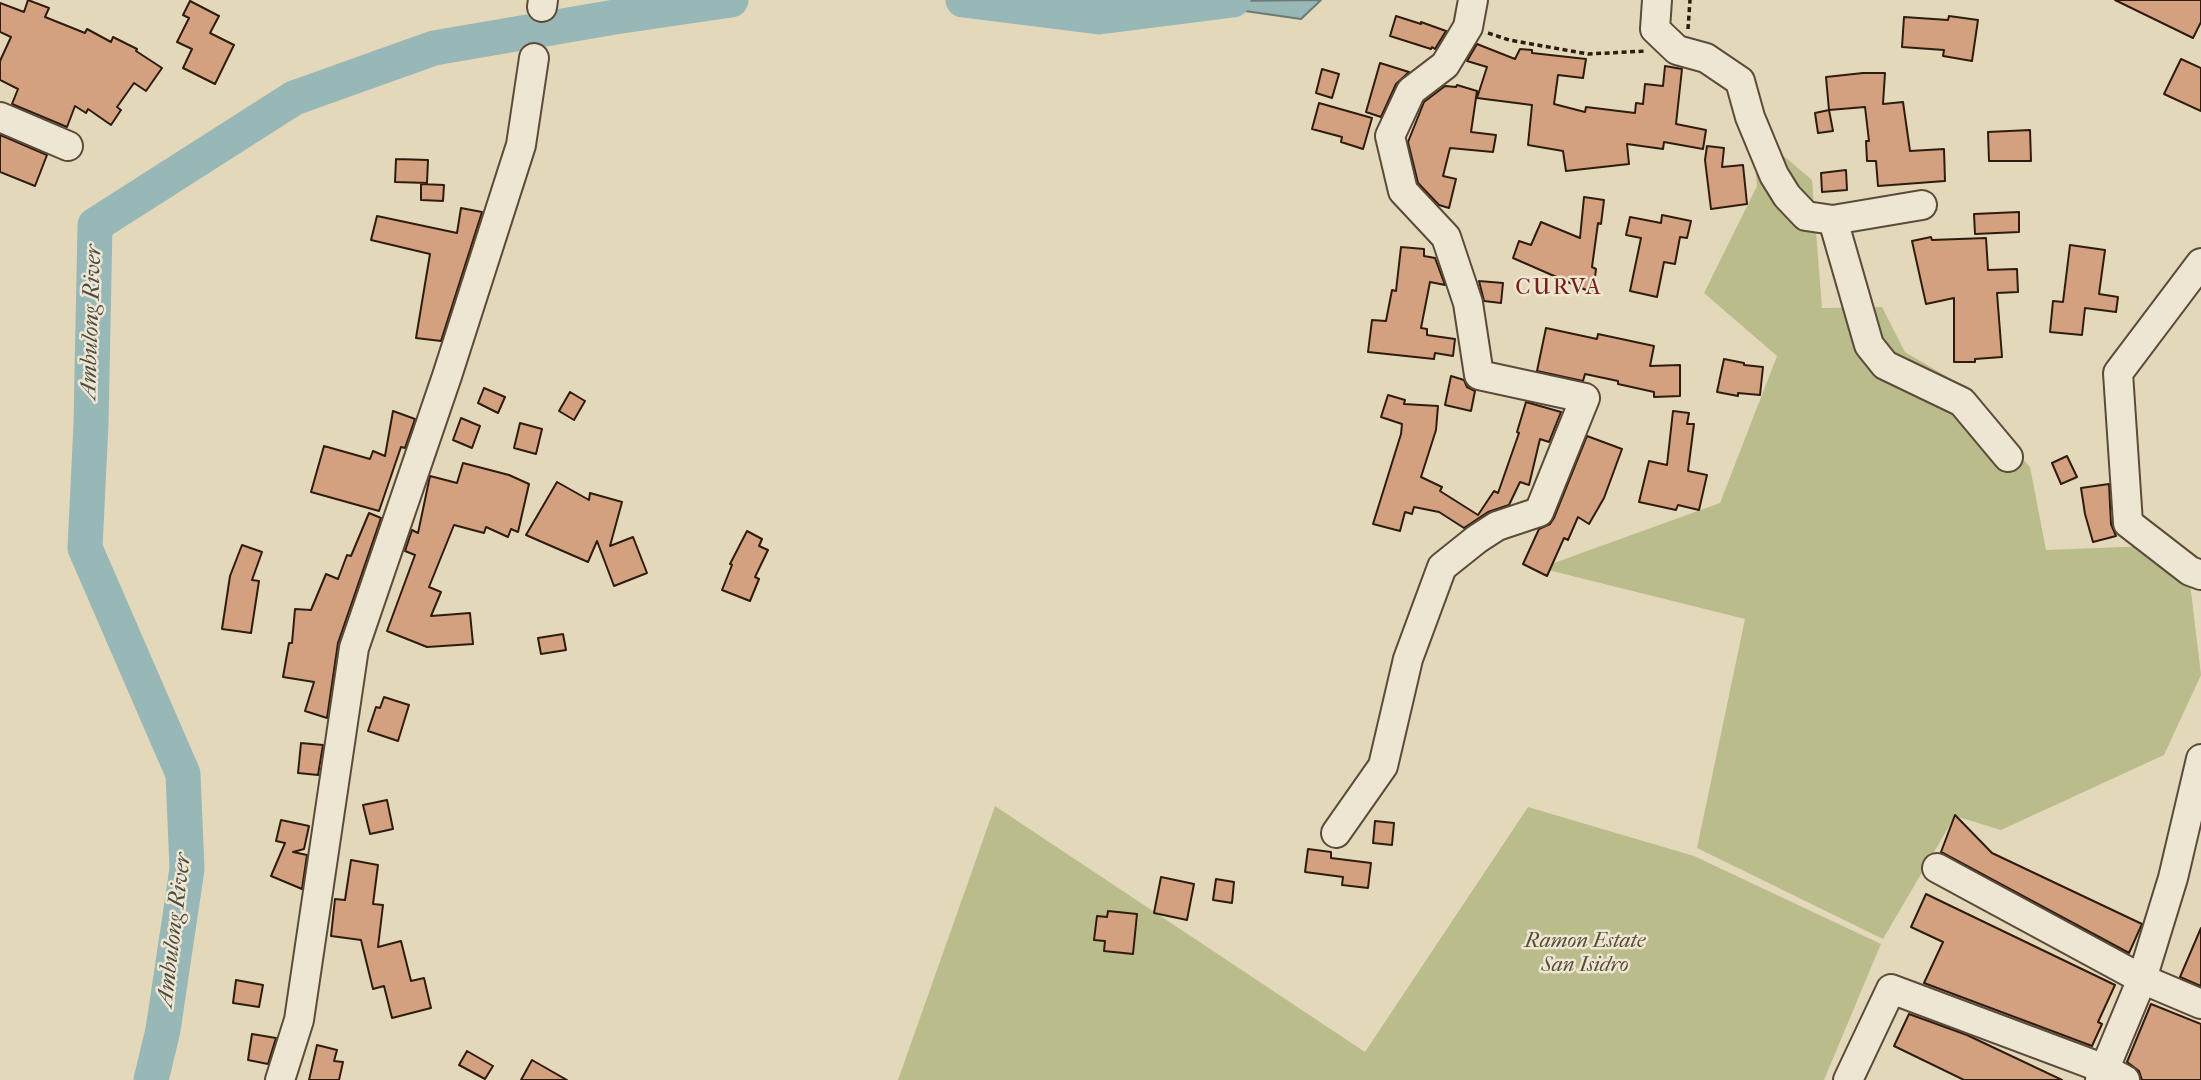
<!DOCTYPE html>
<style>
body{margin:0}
canvas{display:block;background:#e4d8bb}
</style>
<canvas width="2201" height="1080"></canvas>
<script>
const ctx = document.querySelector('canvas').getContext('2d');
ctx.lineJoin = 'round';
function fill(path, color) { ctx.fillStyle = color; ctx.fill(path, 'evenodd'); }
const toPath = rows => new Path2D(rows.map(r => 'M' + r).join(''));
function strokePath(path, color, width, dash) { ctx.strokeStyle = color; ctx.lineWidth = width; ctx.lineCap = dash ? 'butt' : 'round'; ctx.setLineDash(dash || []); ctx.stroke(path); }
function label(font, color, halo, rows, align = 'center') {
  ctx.font = font + ' "IM FELL French Canon",serif'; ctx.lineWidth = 5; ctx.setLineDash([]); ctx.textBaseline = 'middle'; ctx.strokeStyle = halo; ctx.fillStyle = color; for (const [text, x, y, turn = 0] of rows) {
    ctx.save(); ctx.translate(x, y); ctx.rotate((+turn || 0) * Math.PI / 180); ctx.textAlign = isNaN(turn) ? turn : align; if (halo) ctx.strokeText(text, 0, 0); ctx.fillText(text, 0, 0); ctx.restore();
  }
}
const green = toPath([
 [1752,129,1812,180,1822,308,1882,307,1905,352,1956,382,2030,467,2046,550,2149,546,2190,583,2201,675,2164,755,2001,830,1955,816,1883,939,1824,1080,898,1080,995,806,1365,1052,1528,807,1694,856,1881,944,1883,939,1697,848,1745,619,1540,568,1720,503,1777,356,1704,293,1757,186]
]);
const water = toPath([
 [1321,0,1301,19,1231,9,1224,1,1321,0]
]);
const river = toPath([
 [963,0,1099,17,1233,0],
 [151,1080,163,1030,187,869,183,774,85,548,91,424,95,225,294,98,434,48,615,17,731,0]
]);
const building = toPath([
 [28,0,49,8,45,17,85,33,87,29,111,42,113,37,137,49,136,51,162,68,146,91,134,83,117,107,121,110,111,125,88,109,86,113,75,106,67,127,12,104,18,89,0,80,0,61,11,37,0,32,0,3,24,12,28,0],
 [2115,0,2201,0,2201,22,2193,38,2115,0],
 [190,1,219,16,210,33,234,45,215,84,183,68,192,49,177,42,189,18,183,15,190,1],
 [1396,16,1421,24,1421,22,1446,31,1435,49,1432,47,1431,49,1390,36,1396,16],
 [1949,16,1978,20,1972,61,1943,56,1944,50,1902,47,1904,17,1948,20,1949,16],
 [1477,44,1515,59,1520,49,1532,50,1532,53,1586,59,1583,78,1558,75,1554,104,1585,112,1586,107,1635,113,1636,103,1643,104,1645,84,1663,86,1665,66,1682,69,1676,124,1706,130,1703,149,1664,142,1663,149,1627,144,1629,164,1566,171,1563,151,1528,145,1532,105,1477,98,1487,67,1467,61,1477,44],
 [2181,59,2201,68,2201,111,2164,94,2181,59],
 [1380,63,1409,72,1396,84,1381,117,1366,112,1380,63],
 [1322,69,1339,74,1332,98,1316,93,1322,69],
 [1863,73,1885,73,1883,104,1903,102,1910,151,1944,149,1945,181,1878,186,1876,161,1867,161,1866,141,1869,141,1865,107,1829,110,1826,77,1863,73],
 [1457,85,1477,91,1471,132,1496,135,1493,152,1450,148,1443,176,1456,179,1449,208,1439,205,1418,183,1408,142,1424,102,1445,86,1456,87,1457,85],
 [1319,103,1372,118,1363,149,1341,142,1342,137,1312,129,1319,103],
 [1829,110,1833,131,1818,133,1815,113,1829,110],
 [2030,130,2031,161,1989,161,1988,132,2030,130],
 [0,135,47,155,35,186,0,172,0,135],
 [1707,146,1724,148,1722,167,1743,165,1747,204,1711,209,1705,160,1707,146],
 [396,159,428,160,427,183,395,182,396,159],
 [1846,170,1847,190,1822,192,1821,173,1846,170],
 [421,184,444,185,443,201,421,200,421,184],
 [1584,197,1604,200,1601,224,1598,223,1592,267,1596,269,1593,293,1513,258,1519,241,1531,245,1541,222,1580,238,1584,197],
 [461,208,482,212,441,341,416,338,430,254,371,240,377,216,457,233,461,208],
 [2019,212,2019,232,1975,234,1974,214,2019,212],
 [1662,215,1691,221,1687,238,1680,237,1675,264,1664,262,1657,297,1630,291,1641,238,1626,235,1630,217,1661,223,1662,215],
 [1931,237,1932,240,1986,238,1988,270,2017,269,2018,292,1997,293,2002,357,1975,359,1975,362,1954,362,1954,298,1926,304,1912,241,1931,237],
 [2070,245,2105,250,2099,294,2118,297,2116,312,2085,308,2082,335,2050,332,2053,301,2063,302,2070,245],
 [1401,247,1424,249,1424,256,1435,258,1445,285,1430,282,1421,328,1427,329,1427,335,1455,339,1453,356,1435,353,1434,359,1368,352,1372,320,1386,321,1392,290,1396,291,1401,247],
 [1479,281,1503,283,1501,303,1484,301,1479,281],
 [1546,328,1597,339,1598,334,1654,346,1650,366,1680,365,1680,396,1654,397,1654,392,1618,384,1618,381,1585,374,1583,381,1537,371,1546,328],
 [1724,359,1744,363,1744,365,1763,367,1760,395,1738,393,1738,396,1717,392,1724,359],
 [1451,376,1464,380,1467,387,1475,391,1471,411,1445,405,1451,376],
 [484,388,505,397,498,413,478,403,484,388],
 [570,392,585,401,574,420,559,411,570,392],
 [1388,395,1405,400,1404,404,1438,406,1436,430,1421,477,1442,487,1440,491,1478,515,1494,491,1498,493,1519,433,1517,432,1526,402,1561,412,1549,442,1540,439,1529,485,1520,482,1509,505,1488,512,1464,528,1439,512,1414,507,1412,514,1405,512,1400,531,1373,524,1401,434,1402,424,1381,417,1388,395],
 [393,411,415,419,405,448,401,447,379,511,311,492,324,446,370,459,373,451,385,456,393,411],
 [1673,411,1689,413,1687,424,1694,424,1688,471,1707,475,1699,510,1678,505,1676,510,1639,502,1649,461,1667,465,1673,411],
 [461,418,480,426,472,448,453,440,461,418],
 [520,423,542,429,536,454,514,448,520,423],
 [1587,436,1622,449,1604,498,1589,524,1578,517,1568,540,1564,538,1547,576,1523,564,1539,529,1550,524,1554,518,1587,436],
 [2067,456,2077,477,2061,484,2052,463,2067,456],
 [463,463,509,475,529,484,518,532,511,529,508,537,486,527,484,533,454,525,429,587,441,592,431,616,470,613,473,644,427,647,387,631,415,555,405,551,412,530,418,533,430,476,457,483,463,463],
 [557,482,589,500,590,493,622,502,610,546,633,537,647,573,614,586,597,541,588,562,526,535,557,482],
 [2109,484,2111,524,2116,536,2093,542,2085,514,2081,488,2109,484],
 [369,513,381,518,338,643,327,718,305,711,314,682,283,677,289,643,292,643,295,609,311,610,326,574,338,579,347,555,351,556,369,513],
 [747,531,762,539,759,546,768,550,755,577,759,579,750,601,722,590,732,565,730,564,747,531],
 [242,545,262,552,252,580,259,581,251,633,222,629,230,576,242,545],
 [563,634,566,650,541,654,538,638,563,634],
 [384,697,409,705,398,741,368,731,376,707,380,708,384,697],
 [301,743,323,745,318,775,298,773,301,743],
 [387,800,393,829,370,834,363,805,387,800],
 [1955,815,1992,853,2142,924,2129,953,1941,852,1955,815],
 [281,820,309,826,304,849,293,852,307,855,302,889,271,876,285,843,276,841,281,820],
 [1375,821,1394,823,1392,845,1373,843,1375,821],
 [1308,849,1331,852,1331,858,1371,863,1368,888,1342,885,1343,877,1305,872,1308,849],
 [351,860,378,865,373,904,383,905,378,947,401,941,411,981,424,978,431,1008,392,1018,384,986,373,989,361,940,331,936,335,899,345,900,351,860],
 [1161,877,1194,884,1187,920,1154,913,1161,877],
 [1216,879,1234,882,1232,903,1213,900,1216,879],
 [1926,894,2115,985,2098,1022,2102,1024,2092,1046,1924,983,1943,942,1911,927,1926,894],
 [1108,911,1137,914,1133,954,1104,951,1105,941,1094,940,1097,916,1107,917,1108,911],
 [2201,928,2201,986,2180,977,2201,928],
 [236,980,263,985,259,1007,233,1003,236,980],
 [2151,1004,2201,1024,2201,1080,2142,1080,2139,1071,2127,1062,2151,1004],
 [1909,1014,1967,1035,2062,1080,1964,1080,1894,1046,1909,1014],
 [252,1034,276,1038,268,1064,248,1060,252,1034],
 [317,1045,337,1050,334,1061,343,1062,339,1080,309,1080,317,1045],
 [467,1051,493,1066,485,1079,459,1065,467,1051],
 [532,1060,567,1080,521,1080,532,1060]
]);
const path = toPath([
 [1688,29,1690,0],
 [1488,33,1509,40,1588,54,1646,51]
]);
const minor = toPath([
 [1657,0,1655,29,1677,50,1706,58,1740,81,1750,117,1774,175,1787,196,1806,216,1833,220,1922,205],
 [542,7,543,0],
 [0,117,68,146],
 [1833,220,1869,345,1885,365,1962,402,2008,457],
 [2201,263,2118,373,2128,523,2190,571,2201,575],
 [1336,833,1383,766,1408,659,1442,567,1477,539,1497,526,1539,512,1585,398,1479,375,1468,303,1446,237,1403,191,1390,136,1411,91,1445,65,1468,27,1473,0],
 [1937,868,2142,979,2201,1004],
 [280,1080,299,1020,354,648,447,376,521,145,534,58],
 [1848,1080,1891,989,2105,1069,2125,1080],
 [2100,1080,2142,979,2173,878,2201,759]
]);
const parkNames = [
 ["Ramon Estate",1585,942],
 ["San Isidro",1585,966]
];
const neighbourhoodNames = [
 ["CURVA",1559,288]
];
const waterNames = [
 ["Ambulong River",92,322,-88],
 ["Ambulong River",175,930,-83]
];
fill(green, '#bbbc8c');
fill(water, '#97b8b7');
strokePath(water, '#6d7a73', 2);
strokePath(river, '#97b8b7', 35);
fill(building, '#d3a17f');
strokePath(building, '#2f1c0e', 2);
strokePath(minor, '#5c4b39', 32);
strokePath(path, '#2f1c0e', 3.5, [5, 3.5]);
strokePath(minor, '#ede6d3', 28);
label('italic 21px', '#594c34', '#ede6d3', parkNames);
ctx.letterSpacing = '2px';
label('23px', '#7a1f14', '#ede6d3', neighbourhoodNames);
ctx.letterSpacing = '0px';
label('italic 23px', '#4e4b41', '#ede6d3', waterNames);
</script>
